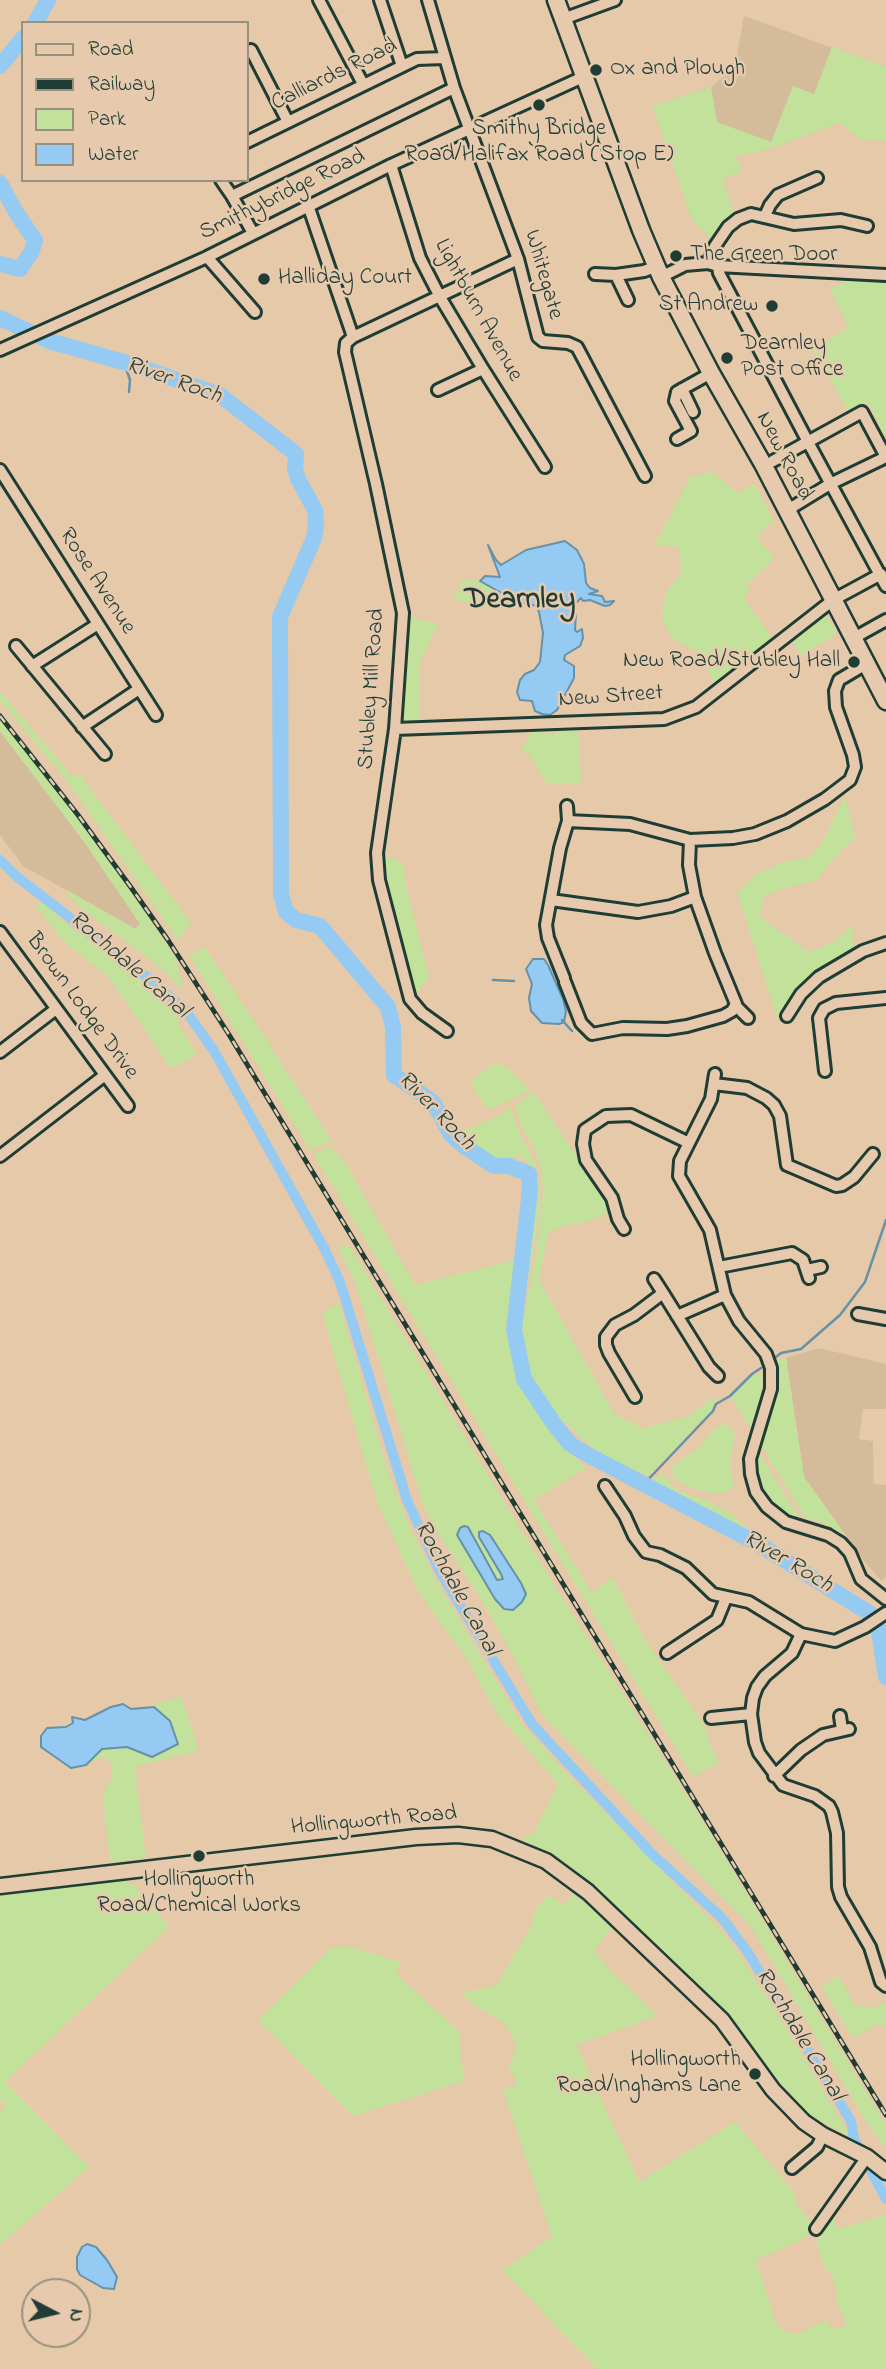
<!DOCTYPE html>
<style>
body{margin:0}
#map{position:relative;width:886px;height:2369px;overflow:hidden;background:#e6c9a9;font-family:"Indie Flower",sans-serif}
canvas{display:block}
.legend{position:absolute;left:21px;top:21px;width:228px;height:161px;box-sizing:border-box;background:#e7caae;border:2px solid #97927d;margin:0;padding:9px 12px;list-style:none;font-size:21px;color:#1f3d34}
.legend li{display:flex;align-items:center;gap:14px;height:35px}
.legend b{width:35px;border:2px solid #97927d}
.north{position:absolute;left:21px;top:2278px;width:70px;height:70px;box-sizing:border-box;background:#e7caae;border:2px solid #97927d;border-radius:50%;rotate:97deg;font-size:19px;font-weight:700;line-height:28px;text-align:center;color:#1f3d34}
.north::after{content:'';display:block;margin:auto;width:24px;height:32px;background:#1f3d34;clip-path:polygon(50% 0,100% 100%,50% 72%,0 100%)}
</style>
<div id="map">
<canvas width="886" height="2369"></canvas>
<ul class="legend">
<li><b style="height:9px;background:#e7caae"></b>Road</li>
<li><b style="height:9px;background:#1f3d34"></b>Railway</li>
<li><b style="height:19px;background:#c2e29b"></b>Park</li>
<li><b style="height:19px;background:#95caf3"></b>Water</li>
</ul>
<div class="north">N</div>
</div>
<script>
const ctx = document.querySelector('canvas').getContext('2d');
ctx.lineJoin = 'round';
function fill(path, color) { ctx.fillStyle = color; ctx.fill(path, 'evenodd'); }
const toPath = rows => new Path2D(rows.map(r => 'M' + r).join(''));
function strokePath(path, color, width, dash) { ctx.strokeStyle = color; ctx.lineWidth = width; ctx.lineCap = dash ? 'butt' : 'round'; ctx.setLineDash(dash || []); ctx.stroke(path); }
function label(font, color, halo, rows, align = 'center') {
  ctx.font = font + ' "Indie Flower",sans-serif'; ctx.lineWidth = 5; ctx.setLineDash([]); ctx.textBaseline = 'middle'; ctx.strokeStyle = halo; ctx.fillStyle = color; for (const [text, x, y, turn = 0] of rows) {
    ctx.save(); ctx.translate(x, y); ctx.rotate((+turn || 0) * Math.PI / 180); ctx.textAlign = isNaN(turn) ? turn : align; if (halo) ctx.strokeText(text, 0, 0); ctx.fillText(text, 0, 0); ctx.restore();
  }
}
const built = toPath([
 [744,16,886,67,886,141,859,139,839,123,764,151,736,156,742,170,723,180,734,214,711,239,692,220,652,106,711,87,726,75,737,54],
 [0,731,85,843,141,924,136,929,23,866,0,835],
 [819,1348,886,1364,886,1409,863,1409,859,1439,873,1441,874,1484,886,1485,886,1577,882,1581,867,1565,804,1477,786,1358]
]);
const green = toPath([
 [832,47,886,67,886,141,859,139,839,123,764,151,736,156,742,170,723,180,734,214,711,239,692,220,652,106,711,87,717,122,771,142,793,86,814,94],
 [886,271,886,438,868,402,848,411,813,350,848,327,830,289,858,276],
 [713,472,737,493,754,484,774,520,756,537,774,558,747,584,749,591,743,596,774,641,715,686,702,654,671,638,661,615,668,588,682,573,679,547,655,545,690,477],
 [462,580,480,581,501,594,495,609,453,600],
 [825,613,837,633,801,656,792,640],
 [406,616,438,624,420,662,420,719,479,721,407,727,402,723,399,714],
 [0,691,71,775,80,775,191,923,178,940,64,777,0,701],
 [0,719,81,822,148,916,175,957,184,990,152,961,83,910,67,894,67,890,135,929,140,924,85,843,0,731],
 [578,728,581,783,547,784,528,752,520,753,531,731,552,734],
 [845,796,855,837,829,864,818,880,778,890,763,897,760,917,809,952,834,942,854,925,852,954,797,996,778,1020,737,892,758,873,784,862,810,857,824,840],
 [380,854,403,863,407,890,429,977,414,998,381,869],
 [44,902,64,922,117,959,169,1005,179,1016,178,1024,197,1055,171,1069,126,1002,106,975,64,942,36,906],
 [204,946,260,1030,332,1141,310,1150,187,952,197,953],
 [495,1063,508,1068,530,1090,489,1110,471,1085,474,1078],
 [534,1092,612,1210,592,1220,560,1227,548,1233,539,1280,615,1415,643,1428,688,1417,714,1396,716,1400,711,1411,648,1476,619,1464,594,1449,558,1417,531,1376,522,1348,522,1324,537,1252,543,1191,541,1168,533,1145,523,1130,515,1105],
 [511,1107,520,1134,535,1162,540,1188,540,1208,521,1324,520,1346,518,1327,533,1206,533,1183,528,1161,518,1156,492,1162,451,1132,471,1128,496,1117],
 [329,1147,336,1152,347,1166,415,1285,516,1260,508,1321,512,1351,522,1387,560,1442,586,1468,534,1500,592,1593,613,1577,644,1639,705,1726,708,1738,719,1763,693,1777,313,1154],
 [337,1245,350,1247,555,1586,705,1825,886,2125,886,2148,866,2122,752,1928,542,1715,509,1648,479,1596,432,1524,422,1501,356,1285],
 [339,1303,390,1478,409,1525,435,1579,522,1724,566,1773,727,1937,774,2008,850,2136,810,2115,789,2097,728,2019,684,1972,594,1890,524,1843,523,1835,532,1836,558,1785,498,1715,464,1655,419,1593,377,1502,322,1314],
 [786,1358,804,1477,846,1536,825,1523,805,1518,762,1447,761,1441,779,1391,781,1376,777,1361],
 [762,1372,763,1392,750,1428,731,1397,750,1377],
 [726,1424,735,1433,730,1462,731,1477,735,1486,726,1492,710,1494,682,1484,674,1478,671,1470,674,1465,702,1445,715,1428],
 [757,1449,798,1516,799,1521,778,1511,762,1492,755,1467],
 [662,1472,668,1481,678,1491,708,1501,732,1514,753,1534,750,1537,651,1485],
 [181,1696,199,1750,135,1767,146,1858,110,1862,103,1794,112,1777,111,1763,103,1756,86,1765,102,1749,127,1747,152,1757,178,1744,170,1721,151,1706],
 [116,1880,133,1884,169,1927,5,2082,89,2167,0,2245,0,2112,6,2106,0,2100,0,1894],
 [573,1893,613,1926,594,1951,609,1969,657,2016,576,2045,639,2182,735,2122,797,2196,794,2200,813,2227,804,2239,756,2260,776,2323,788,2333,799,2333,827,2320,831,2329,847,2326,834,2294,837,2293,831,2273,824,2267,817,2242,832,2214,837,2229,886,2215,886,2369,597,2369,502,2270,552,2237,503,2090,514,2087,516,2084,516,2076,508,2070,516,2050,515,2041,503,2022,476,2006,464,1996,464,1992,496,1986,529,1930,537,1907,548,1895,565,1906],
 [348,1946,400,1962,397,1975,461,2033,460,2045,464,2081,353,2116,258,2020,331,1948],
 [839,1976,854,2005,872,2008,886,2002,886,2030,880,2023,852,2038,822,1986]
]);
const water = toPath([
 [565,541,577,550,584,564,586,583,590,588,598,591,589,594,602,596,605,602,614,601,610,605,605,606,590,600,583,601,581,598,576,603,573,608,576,614,575,630,577,632,582,629,583,638,580,646,565,655,564,660,574,666,574,678,557,710,550,715,542,714,535,711,532,701,520,700,517,692,520,680,525,674,534,670,540,662,543,633,539,612,536,606,516,601,480,581,485,576,500,577,488,545,496,560,501,565,526,550,565,541],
 [533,959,544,959,548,965,563,999,566,1011,564,1022,559,1024,542,1023,531,1011,529,998,532,984,526,969,533,959],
 [464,1526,468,1527,497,1580,503,1579,501,1574,479,1537,479,1532,483,1531,490,1535,521,1583,526,1594,522,1602,513,1610,504,1609,495,1599,457,1535,460,1528,464,1526],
 [123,1704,131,1709,154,1707,170,1721,178,1744,152,1757,127,1747,102,1749,86,1765,71,1768,41,1747,41,1736,47,1728,66,1727,73,1723,72,1717,85,1720,111,1707,123,1704],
 [87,2244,96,2247,107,2260,117,2277,114,2289,103,2288,80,2275,77,2269,77,2257,82,2247,87,2244]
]);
const stream = toPath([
 [124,362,130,380,129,392],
 [493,980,514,981],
 [562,1020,572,1031],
 [776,1357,781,1353,801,1349,840,1315,865,1282,886,1220],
 [643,1485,713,1411,716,1404,730,1396,752,1374,761,1368]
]);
const canal = toPath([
 [0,860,16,876,157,985,185,1010,214,1051,325,1250,340,1282,407,1500,440,1572,532,1724,653,1855,722,1918,747,1951,851,2121,854,2139,886,2199]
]);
const river = toPath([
 [35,23,48,0],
 [0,66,23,38],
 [0,183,17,214,35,240,32,251,20,269,0,264],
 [0,318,49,341,131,364,220,395,296,454,295,468,298,479,315,510,316,526,314,538,280,617,281,894,286,912,296,920,320,926,388,1007,393,1027,394,1075,433,1102,451,1135,464,1146,494,1166,509,1166,529,1174,530,1190,514,1329,524,1379,554,1424,570,1444,590,1456,760,1545,869,1613,879,1631,886,1677]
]);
const minor = toPath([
 [319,0,363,84],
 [380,0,402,66],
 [428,0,454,88,518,259,538,337,543,341,568,343,577,347,645,476],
 [563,19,615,0],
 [251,50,288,122],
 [247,142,417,59,444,58],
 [391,165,420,258,440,297,483,369,545,467],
 [221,180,232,196,253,233],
 [232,196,454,88],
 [309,208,353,337],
 [765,216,770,205,778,195,817,178],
 [207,257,255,312],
 [708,263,715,246,728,227,738,219,751,214,794,224,841,220,867,226],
 [718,266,719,273,808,442,886,586],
 [595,274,616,275,644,271,657,266],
 [616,275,628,300],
 [661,277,685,265,708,263,718,266,886,275],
 [0,350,207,257,391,165,583,77],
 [682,389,693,412],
 [438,390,483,369],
 [677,439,691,431,675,401,677,392,711,373],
 [773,461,862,412,886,457,830,484,786,511],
 [0,470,156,715],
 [852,639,886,620],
 [16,646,105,754],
 [32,666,98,624],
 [82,727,139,689],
 [395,729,664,719,696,707,833,600,881,574],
 [568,821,630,824,690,840,733,838,755,834,787,821,825,799,850,780,855,767,853,755,836,707,835,691,839,680,866,664],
 [551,900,638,912,671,906,695,897],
 [0,932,128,1106],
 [564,978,548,938,546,925,560,848,568,821,567,806],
 [565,982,581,1023,592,1034,623,1028,667,1029,687,1026,723,1016,732,1011,736,1004,715,953,695,897,689,865,690,840],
 [735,1005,748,1018],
 [787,1016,801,994,819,977,863,951,886,943],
 [447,1031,422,1013,410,999,379,880,377,853,395,729,403,613,376,484,345,352,346,343,353,337,518,259],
 [0,1052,56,1009],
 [825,1071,819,1018,824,1009,836,1003,886,998],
 [715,1074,711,1099,680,1161,679,1176,710,1230,725,1295,739,1321,766,1354,771,1368,771,1389,750,1459,751,1474,756,1492,767,1507,786,1522,828,1535,841,1543,850,1553,861,1579,886,1599],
 [714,1084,747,1088,766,1098,774,1105,780,1116,787,1165,836,1186,842,1185,854,1177,873,1154],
 [0,1156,105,1075],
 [624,1229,618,1219,612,1198,586,1160,583,1144,585,1130,606,1116,631,1115,689,1143],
 [719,1267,792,1253,803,1260,809,1278],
 [807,1270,821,1267],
 [654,1279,663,1293],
 [858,1314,886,1319],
 [677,1316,725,1295],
 [635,1397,609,1353,606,1345,606,1337,615,1325,634,1315,663,1293,709,1367,718,1376],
 [605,1486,625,1516,634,1536,646,1552,660,1555,686,1568,713,1594,749,1602,801,1634,835,1641,865,1627,886,1613],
 [801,1634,792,1653,765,1676,757,1687,753,1698,751,1714,755,1742,759,1753,783,1785,815,1796,829,1806,832,1812,837,1833,838,1887,841,1897,870,1947,881,1982,886,1986],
 [667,1653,717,1620,726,1598],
 [840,1716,842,1730],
 [711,1718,751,1714],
 [774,1776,801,1750,823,1735,849,1729],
 [792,2168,817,2147,823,2135],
 [816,2229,867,2157]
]);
const major = toPath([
 [0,1886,416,1837,458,1835,492,1839,546,1861,588,1892,722,2020,773,2090,804,2122,823,2135,867,2157,886,2172]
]);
const highway = toPath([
 [556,0,641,230,661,277,711,373,763,464,886,701]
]);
const rail = toPath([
 [0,716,78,815,130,886,168,940,228,1033,886,2115]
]);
const markers = [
 [596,70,7,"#1f3d34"],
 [539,105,7,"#1f3d34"],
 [676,256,7,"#1f3d34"],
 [264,279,7,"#1f3d34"],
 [772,306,7,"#1f3d34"],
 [727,358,7,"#1f3d34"],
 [854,662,7,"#1f3d34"],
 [199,1856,7,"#1f3d34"],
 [755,2074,7,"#1f3d34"]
];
const poiNames = [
 ["Ox and Plough",610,70],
 ["Smithy Bridge",539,130,"center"],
 ["Road/Halifax Road (Stop E)",539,156,"center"],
 ["The Green Door",690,256],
 ["Halliday Court",278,279],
 ["St Andrew",758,306,"right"],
 ["Dearnley",741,345],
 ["Post Office",741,371],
 ["New Road/Stubley Hall",840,662,"right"],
 ["Hollingworth",199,1881,"center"],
 ["Road/Chemical Works",199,1907,"center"],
 ["Hollingworth",741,2061,"right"],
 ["Road/Inghams Lane",741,2087,"right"]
];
const streetNames = [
 ["Calliards Road",335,76,-26],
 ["Smithybridge Road",283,196,-26],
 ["Whitegate",542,275,74],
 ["Lightburn Avenue",477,311,61],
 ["New Road",783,457,62],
 ["Rose Avenue",96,582,57],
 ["Stubley Mill Road",373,689,-86],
 ["New Street",611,698,-4],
 ["Brown Lodge Drive",81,1007,54],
 ["Hollingworth Road",374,1822,-5]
];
const waterNames = [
 ["River Roch",173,382,20],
 ["Rochdale Canal",128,966,41],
 ["River Roch",435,1112,46],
 ["River Roch",787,1563,31],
 ["Rochdale Canal",455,1589,61],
 ["Rochdale Canal",798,2035,59]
];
const districtNames = [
 ["Dearnley",520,602]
];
fill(built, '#d4bc9b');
fill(green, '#c2e29b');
fill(water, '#95caf3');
strokePath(water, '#6692a7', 2);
strokePath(stream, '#6692a7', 2.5);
strokePath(canal, '#95caf3', 10);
strokePath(river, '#95caf3', 16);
strokePath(minor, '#1f3d34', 16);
strokePath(major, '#1f3d34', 19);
strokePath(highway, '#1f3d34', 21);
strokePath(minor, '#e7caae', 10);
strokePath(major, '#e7caae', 14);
strokePath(highway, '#e7caae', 16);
strokePath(rail, '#1f3d34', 5);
strokePath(rail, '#e7caae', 2.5, [8]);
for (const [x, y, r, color] of markers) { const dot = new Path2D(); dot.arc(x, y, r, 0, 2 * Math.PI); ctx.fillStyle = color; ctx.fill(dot); strokePath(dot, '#e7caae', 2.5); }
label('23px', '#1f3d34', '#e7caae', poiNames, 'left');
label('23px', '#1f3d34', '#e7caae', streetNames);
label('italic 24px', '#25443e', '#e7caae', waterNames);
label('bold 30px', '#1f3d34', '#e7caae', districtNames);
</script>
